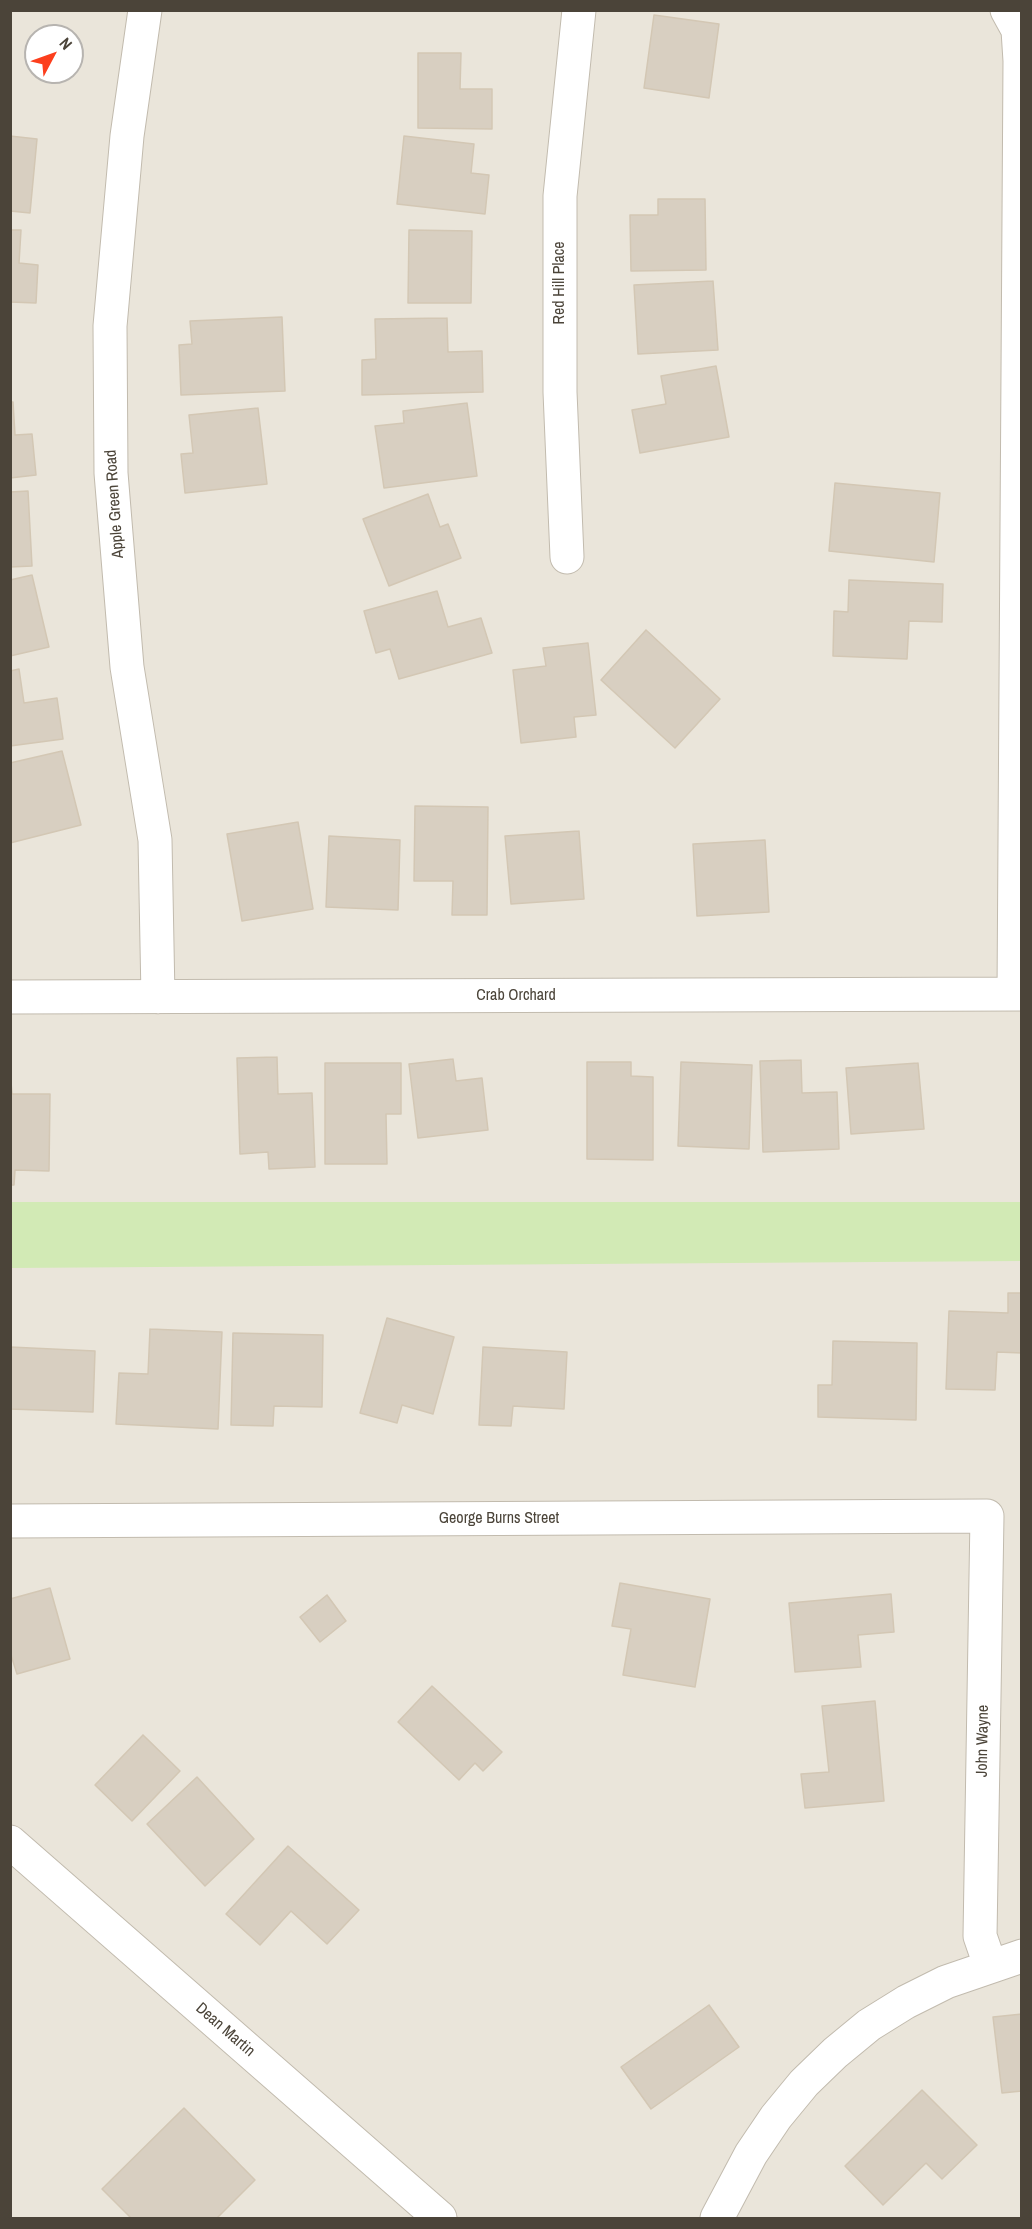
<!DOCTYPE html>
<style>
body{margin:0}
#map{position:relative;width:1032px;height:2229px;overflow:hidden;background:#f6f3ec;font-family:"Archivo Narrow",sans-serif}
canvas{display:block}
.frame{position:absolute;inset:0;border:12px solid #4b4439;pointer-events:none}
.north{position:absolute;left:24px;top:24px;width:60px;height:60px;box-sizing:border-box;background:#fff;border:2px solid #b7b4b0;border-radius:50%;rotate:49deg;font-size:16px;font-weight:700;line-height:24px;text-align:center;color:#4b4439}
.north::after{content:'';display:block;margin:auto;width:21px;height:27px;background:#fc3f1d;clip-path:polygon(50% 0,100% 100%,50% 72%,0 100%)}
</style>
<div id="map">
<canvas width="1032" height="2229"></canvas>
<div class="frame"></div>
<div class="north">N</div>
</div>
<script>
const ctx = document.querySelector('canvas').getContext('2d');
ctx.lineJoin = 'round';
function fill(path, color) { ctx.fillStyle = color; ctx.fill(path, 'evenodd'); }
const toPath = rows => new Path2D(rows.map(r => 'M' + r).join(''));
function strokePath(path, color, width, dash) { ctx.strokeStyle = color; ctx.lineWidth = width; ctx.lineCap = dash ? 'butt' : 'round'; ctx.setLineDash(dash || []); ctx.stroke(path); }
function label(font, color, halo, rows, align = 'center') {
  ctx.font = font + ' "Archivo Narrow",sans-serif'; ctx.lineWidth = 4.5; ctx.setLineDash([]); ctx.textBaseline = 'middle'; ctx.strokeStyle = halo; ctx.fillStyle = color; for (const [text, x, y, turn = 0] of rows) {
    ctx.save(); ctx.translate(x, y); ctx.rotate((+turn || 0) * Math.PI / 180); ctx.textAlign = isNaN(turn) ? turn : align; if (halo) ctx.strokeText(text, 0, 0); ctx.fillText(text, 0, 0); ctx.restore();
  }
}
const residential = toPath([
 [10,11,1021,11,1021,1204,11,1206],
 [36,36,72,36,72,72,36,72],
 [1021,1260,1021,2218,11,2218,10,1264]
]);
const green = toPath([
 [11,1202,1021,1202,1021,1261,11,1268]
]);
const building = toPath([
 [654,15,719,24,709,98,644,88,654,15],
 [418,53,461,53,460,89,492,89,492,129,418,128,418,53],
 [10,136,37,139,30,213,10,211,10,136],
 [404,136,474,144,471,173,489,175,485,214,397,204,404,136],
 [658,199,705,199,706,270,631,271,630,215,658,215,658,199],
 [10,230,21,230,19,263,38,265,36,303,10,302,10,230],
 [409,230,472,231,471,303,408,303,409,230],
 [713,281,718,350,638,354,634,285,713,281],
 [282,317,285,391,181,395,179,345,192,344,190,321,282,317],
 [447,318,448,352,482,351,483,392,362,395,362,360,376,359,375,319,447,318],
 [716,366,729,437,640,453,632,410,666,404,661,376,716,366],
 [10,402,13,402,15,435,32,434,36,475,10,478,10,402],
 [467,403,477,476,384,488,375,426,404,423,403,411,467,403],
 [258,408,267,484,185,493,181,454,193,453,189,415,258,408],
 [835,483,940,493,934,562,829,551,835,483],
 [28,491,32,566,10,567,10,492,28,491],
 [428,494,440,527,448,524,461,558,389,586,363,519,428,494],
 [32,575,49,647,10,656,10,580,32,575],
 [849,580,943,584,942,622,909,621,907,659,833,656,834,611,848,612,849,580],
 [437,591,448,627,481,618,492,653,399,679,390,649,376,653,364,611,437,591],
 [646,630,720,699,675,748,601,680,646,630],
 [588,643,596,715,574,717,576,737,521,743,513,670,546,666,543,648,588,643],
 [19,669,24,703,57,698,63,739,10,746,10,671,19,669],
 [62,751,81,825,10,843,10,763,62,751],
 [415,806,488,807,487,915,452,915,453,881,414,881,415,806],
 [298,822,313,909,242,921,227,834,298,822],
 [579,831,584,899,511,904,505,836,579,831],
 [329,836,400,840,398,910,326,907,329,836],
 [765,840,769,912,697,916,693,844,765,840],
 [277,1057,278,1094,312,1093,315,1167,269,1169,268,1152,240,1154,237,1058,277,1057],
 [453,1059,456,1081,482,1078,488,1130,418,1138,409,1064,453,1059],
 [801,1060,802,1093,837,1092,839,1149,763,1152,760,1061,801,1060],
 [587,1062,631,1062,631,1076,653,1077,653,1160,587,1159,587,1062],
 [681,1062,752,1065,749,1149,678,1146,681,1062],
 [325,1063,401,1063,401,1114,386,1114,387,1164,325,1164,325,1063],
 [918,1063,924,1129,851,1134,846,1068,918,1063],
 [10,1071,12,1094,50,1094,49,1171,15,1170,14,1185,10,1185,10,1071],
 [1008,1293,1022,1293,1022,1353,997,1352,995,1390,946,1389,949,1311,1008,1313,1008,1293],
 [387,1318,454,1337,433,1414,402,1405,397,1423,360,1413,387,1318],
 [150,1329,222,1332,218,1429,116,1424,119,1373,148,1374,150,1329],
 [233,1333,323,1335,322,1407,274,1406,273,1426,231,1425,233,1333],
 [833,1341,917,1343,916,1420,818,1417,818,1385,832,1385,833,1341],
 [10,1347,95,1351,93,1412,10,1409,10,1347],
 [483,1347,567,1352,564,1409,513,1406,511,1426,479,1425,483,1347],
 [620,1583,710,1599,695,1687,623,1675,631,1629,612,1626,620,1583],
 [50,1588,70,1659,17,1674,10,1652,10,1599,50,1588],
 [891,1594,894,1632,858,1635,861,1667,795,1672,789,1603,891,1594],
 [327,1595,346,1621,320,1642,300,1617,327,1595],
 [432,1686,502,1752,483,1771,475,1763,459,1780,398,1722,432,1686],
 [875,1701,884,1801,805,1808,801,1774,829,1772,822,1706,875,1701],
 [143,1735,180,1771,132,1821,95,1785,143,1735],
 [197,1777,254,1839,205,1886,147,1824,197,1777],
 [288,1846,359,1910,327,1944,291,1911,260,1945,226,1914,288,1846],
 [709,2005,739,2047,651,2109,621,2067,709,2005],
 [1022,2014,1022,2091,1002,2093,993,2017,1022,2014],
 [922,2090,977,2145,942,2179,926,2163,883,2205,845,2166,922,2090],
 [184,2108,255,2180,217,2218,131,2218,102,2189,184,2108]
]);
const minor = toPath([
 [145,10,127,136,110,326,111,473,127,667,155,840,158,997],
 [1007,10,1018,30,1020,61,1014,994],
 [567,557,560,392,560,196,579,10],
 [10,997,1022,994],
 [10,1521,987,1516,980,1936,990,1965],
 [10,1842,440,2218],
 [717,2218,751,2154,776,2117,804,2083,835,2053,869,2025,906,2002,946,1982,1022,1956]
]);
const streetNames = [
 ["Red Hill Place",560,283,-90],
 ["Apple Green Road",115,504,-94],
 ["Crab Orchard",516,996],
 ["George Burns Street",499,1519],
 ["John Wayne",983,1741,-89],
 ["Dean Martin",225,2030,41]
];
fill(residential, '#eae5da');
fill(green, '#d2eab5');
fill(building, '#d8cfc1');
strokePath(building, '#d3c7b4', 1.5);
strokePath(minor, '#c2bbae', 35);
strokePath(minor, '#fff', 33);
label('16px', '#4b4439', '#fff', streetNames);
</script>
